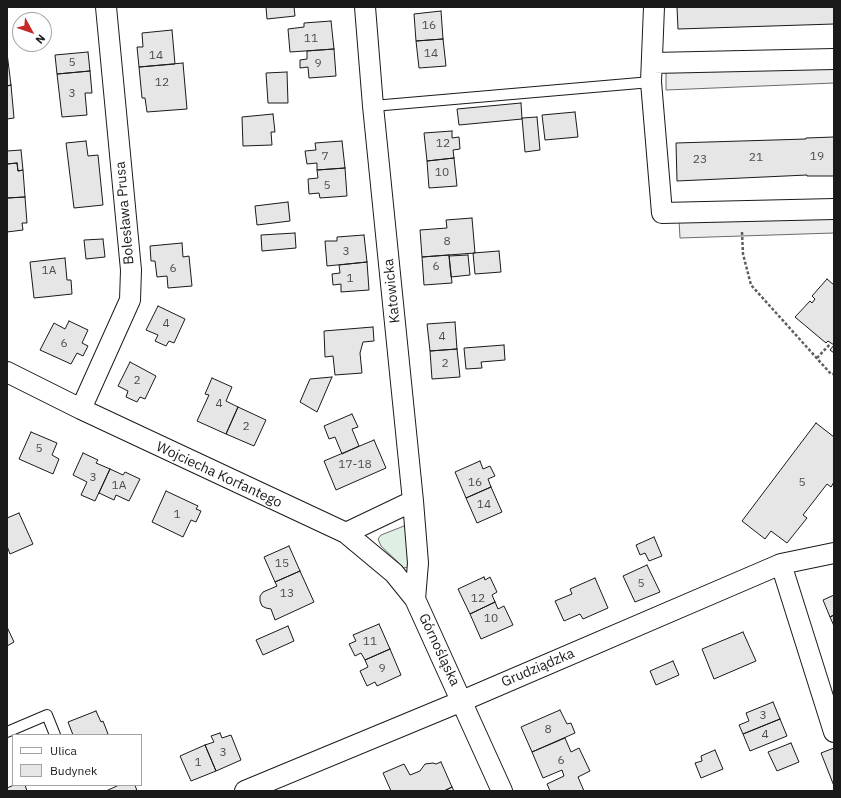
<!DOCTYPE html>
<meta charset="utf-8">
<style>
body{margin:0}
#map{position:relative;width:841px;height:798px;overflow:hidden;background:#fff;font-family:"IBM Plex Sans",sans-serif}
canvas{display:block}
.frame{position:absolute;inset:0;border:8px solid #1a1a1a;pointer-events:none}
.legend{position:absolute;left:12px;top:734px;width:130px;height:52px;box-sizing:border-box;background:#fff;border:1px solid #a3a3a3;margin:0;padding:5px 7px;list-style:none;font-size:12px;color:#1a1a1a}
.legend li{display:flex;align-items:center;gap:8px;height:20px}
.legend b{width:20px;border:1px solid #a3a3a3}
.north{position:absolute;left:12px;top:12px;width:40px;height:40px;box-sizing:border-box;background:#fff;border:1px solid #a3a3a3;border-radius:50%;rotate:130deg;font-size:11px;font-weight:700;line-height:16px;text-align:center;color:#1a1a1a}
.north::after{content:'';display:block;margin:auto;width:14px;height:18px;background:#c62828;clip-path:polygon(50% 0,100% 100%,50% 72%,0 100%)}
</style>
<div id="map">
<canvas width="841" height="798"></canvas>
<div class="frame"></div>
<ul class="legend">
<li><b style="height:5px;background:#fff"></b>Ulica</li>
<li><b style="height:11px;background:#e6e6e6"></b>Budynek</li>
</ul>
<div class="north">N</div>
</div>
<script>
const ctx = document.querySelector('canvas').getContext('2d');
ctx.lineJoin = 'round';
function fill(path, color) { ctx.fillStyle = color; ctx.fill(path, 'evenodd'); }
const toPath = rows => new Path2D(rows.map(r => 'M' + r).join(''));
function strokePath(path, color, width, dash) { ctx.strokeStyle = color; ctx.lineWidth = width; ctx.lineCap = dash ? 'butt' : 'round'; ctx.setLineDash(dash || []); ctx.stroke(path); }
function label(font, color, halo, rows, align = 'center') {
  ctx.font = font + ' "IBM Plex Sans",sans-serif'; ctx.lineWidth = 3; ctx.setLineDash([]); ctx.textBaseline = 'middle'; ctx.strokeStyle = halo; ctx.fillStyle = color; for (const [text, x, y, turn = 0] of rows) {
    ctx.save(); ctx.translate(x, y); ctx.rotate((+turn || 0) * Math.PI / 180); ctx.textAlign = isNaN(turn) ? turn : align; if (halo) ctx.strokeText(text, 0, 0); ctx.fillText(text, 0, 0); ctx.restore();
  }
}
const green = toPath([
 [404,526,407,527,410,537,408,567,404,568,381,546,378,539,381,535,404,526]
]);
const parking = toPath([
 [834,65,834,83,666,90,666,72,834,65],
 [834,214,834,233,680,238,679,220,834,214]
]);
const building = toPath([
 [266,7,294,7,295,16,267,19,266,7],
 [677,7,834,7,834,24,678,29,677,7],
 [441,11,443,39,416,41,414,14,441,11],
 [331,21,334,49,290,52,288,29,304,27,304,23,331,21],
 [172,30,175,64,139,67,137,47,143,47,142,33,172,30],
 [443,39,446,66,419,68,416,41,443,39],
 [334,49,336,76,309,78,308,67,300,68,300,60,307,59,307,51,334,49],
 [88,52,90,71,57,74,55,55,88,52],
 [7,53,11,85,7,86,7,53],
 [183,63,187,109,147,112,145,98,142,98,139,67,183,63],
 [90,71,92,93,85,93,87,115,62,117,57,74,90,71],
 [287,72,288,103,268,103,266,73,287,72],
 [11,85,14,118,7,119,7,86,11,85],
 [521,103,522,119,459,125,457,109,521,103],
 [575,112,578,137,545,140,542,115,575,112],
 [273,114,275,132,271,132,272,145,243,146,242,117,273,114],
 [537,117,540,150,525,152,522,118,537,117],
 [452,131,452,138,459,137,460,149,453,150,454,158,427,161,424,133,452,131],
 [834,137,834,176,807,176,807,175,677,181,676,143,806,139,806,138,834,137],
 [86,141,88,156,98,155,103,205,74,208,66,143,86,141],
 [342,141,345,168,317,170,317,163,307,164,305,151,316,150,315,143,342,141],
 [21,150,23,170,18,171,17,163,7,164,7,151,21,150],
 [454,158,457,186,429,188,427,161,454,158],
 [17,163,18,171,23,170,25,197,7,198,7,164,17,163],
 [345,168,347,196,320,198,319,193,309,194,308,179,318,178,317,170,345,168],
 [25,197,27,223,22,223,23,230,7,232,7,198,25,197],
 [288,202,290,221,257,225,255,206,288,202],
 [472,218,475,253,422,257,420,230,447,228,446,220,472,218],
 [295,233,296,248,262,251,261,235,295,233],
 [364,235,367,262,327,266,325,241,337,241,337,237,364,235],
 [103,239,105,257,86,259,84,240,103,239],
 [182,243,183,257,189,256,192,286,168,288,167,276,157,277,155,261,151,261,150,246,182,243],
 [499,251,501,272,475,274,473,253,499,251],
 [449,255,452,283,424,285,422,257,449,255],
 [468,255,470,275,451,277,449,256,468,255],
 [65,258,67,280,71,280,72,294,34,298,30,262,65,258],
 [367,262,369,290,341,292,341,284,333,285,332,274,340,273,339,265,367,262],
 [827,279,834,285,834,353,830,350,834,345,828,341,826,343,795,317,810,301,812,303,815,299,812,296,827,279],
 [158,306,185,319,174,343,169,341,166,346,155,341,158,335,146,330,158,306],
 [69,321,88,330,82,343,88,346,83,356,77,353,71,364,40,350,54,323,65,329,69,321],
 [455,322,457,349,430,351,427,324,455,322],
 [373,327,374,341,363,342,360,353,362,373,335,375,333,356,325,357,324,331,373,327],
 [504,345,505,360,481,362,482,368,466,369,464,348,504,345],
 [457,349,460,377,432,379,430,351,457,349],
 [130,362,156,376,145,399,140,397,137,402,126,397,128,391,118,386,130,362],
 [332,377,317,412,300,402,310,379,332,377],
 [212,378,232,387,226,401,238,407,226,434,197,421,209,395,205,394,212,378],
 [238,407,266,420,254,446,226,434,238,407],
 [352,414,358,427,352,429,359,446,342,454,335,437,329,439,324,426,352,414],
 [816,423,834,437,834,482,831,487,827,484,803,515,807,518,787,543,771,531,765,539,742,521,816,423],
 [31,432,57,443,52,455,59,459,53,474,19,459,31,432],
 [374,440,386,468,336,490,324,461,374,440],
 [83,453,98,460,96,463,110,469,95,501,81,495,87,482,73,475,83,453],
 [480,461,483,469,490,466,495,476,488,479,491,487,466,498,455,472,480,461],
 [110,469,123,475,125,472,140,479,129,501,116,495,114,500,99,493,110,469],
 [491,487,502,512,477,523,466,498,491,487],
 [166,491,198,506,196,509,201,511,196,522,191,520,183,537,152,522,166,491],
 [19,513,33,544,10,554,7,546,7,518,19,513],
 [654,537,662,556,649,561,645,553,640,555,636,545,654,537],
 [289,546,300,571,275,582,264,557,289,546],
 [647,565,660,592,635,602,623,576,647,565],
 [300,571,314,602,275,620,271,609,266,608,262,606,260,601,260,596,263,592,277,586,275,582,300,571],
 [484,577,485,580,490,577,497,592,492,595,495,602,470,614,458,589,484,577],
 [595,578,608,608,583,619,580,614,564,621,555,601,572,594,570,589,595,578],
 [834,595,834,615,830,617,823,600,834,595],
 [495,602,498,609,504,606,513,625,481,639,470,614,495,602],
 [834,615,834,626,830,617,834,615],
 [379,624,390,649,365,660,361,653,355,656,349,644,356,641,353,635,379,624],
 [288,626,294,641,263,655,256,640,288,626],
 [7,627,14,642,7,646,7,627],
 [743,632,756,661,714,679,702,649,743,632],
 [390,649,401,675,377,686,375,682,367,686,360,671,368,667,365,660,390,649],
 [673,661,679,675,656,685,650,671,673,661],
 [773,702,780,719,743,734,739,725,749,721,746,713,773,702],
 [560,710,567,724,571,723,575,733,532,752,521,727,560,710],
 [96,711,101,722,103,721,108,734,106,735,73,735,68,722,96,711],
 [780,719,787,736,750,751,743,734,780,719],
 [220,733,222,738,231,735,241,760,216,771,205,745,214,742,211,736,220,733],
 [565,738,571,752,579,748,590,771,578,777,584,791,550,791,547,784,564,776,562,770,543,778,532,752,565,738],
 [791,743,799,762,777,771,768,752,791,743],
 [205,745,216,771,191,781,180,756,205,745],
 [834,748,834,786,821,753,834,748],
 [715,750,723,769,701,778,695,763,702,761,701,756,715,750],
 [441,762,452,787,444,791,391,791,383,773,404,764,410,775,420,771,425,764,433,763,436,764,441,762],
 [14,785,25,785,27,791,7,791,7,788,14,785],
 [119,785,135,785,137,791,106,791,119,785],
 [452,787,454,791,444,791,452,787]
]);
const path = toPath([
 [742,232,743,254,751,285,831,374,834,374],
 [817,358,831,343]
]);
const service = toPath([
 [373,106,651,82],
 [7,732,47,715,55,735]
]);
const minor = toPath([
 [654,7,651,82,662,213,834,209],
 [653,63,834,59],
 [7,372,81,409,346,533,394,573,415,599],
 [81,409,130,300,131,270,106,7],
 [413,501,418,563,415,599,502,791],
 [346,533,413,501,373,106,365,7],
 [781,564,834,732],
 [245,791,462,701,781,564,834,553]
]);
const numberNames = [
 ["16",429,26],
 ["11",311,39],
 ["14",431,54],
 ["14",156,56],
 ["5",72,63],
 ["9",318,64],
 ["12",162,83],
 ["3",72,94],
 ["12",443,144],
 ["7",325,157],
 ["19",817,157],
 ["21",756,158],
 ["23",700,160],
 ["10",442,173],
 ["5",327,186],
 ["8",447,242],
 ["3",346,252],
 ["6",436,267],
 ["6",173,269],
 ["1A",49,271],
 ["1",350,279],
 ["4",166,324],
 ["4",442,337],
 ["6",64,344],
 ["2",445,364],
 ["2",137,381],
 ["4",219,404],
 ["2",246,427],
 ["5",39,449],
 ["17-18",355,465],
 ["3",93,478],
 ["16",475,483],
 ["5",802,483],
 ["1A",119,486],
 ["14",484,505],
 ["1",177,515],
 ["15",282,564],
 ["5",641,584],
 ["13",287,594],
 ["12",478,599],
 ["10",491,619],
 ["11",370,642],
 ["9",382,669],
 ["3",763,716],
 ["8",548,730],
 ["4",765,735],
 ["3",223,753],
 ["6",561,761],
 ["1",198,763]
];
const streetNames = [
 ["Bolesława Prusa",125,213,-95],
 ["Katowicka",392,291,-96],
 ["Wojciecha Korfantego",219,475,25],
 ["Górnośląska",439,650,65],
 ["Grudziądzka",538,668,-23]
];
fill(green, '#e0efe3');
strokePath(green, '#6a6a6a', 1);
fill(parking, '#ededed');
strokePath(parking, '#6a6a6a', 1);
fill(building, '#e6e6e6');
strokePath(building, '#1a1a1a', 1);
strokePath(service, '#1a1a1a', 12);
strokePath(minor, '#1a1a1a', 22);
strokePath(path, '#5f5f5f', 2.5, [3, 2]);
strokePath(service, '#fff', 10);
strokePath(minor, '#fff', 20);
label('12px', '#4d4d4d', null, numberNames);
label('14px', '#1a1a1a', '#fff', streetNames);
</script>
